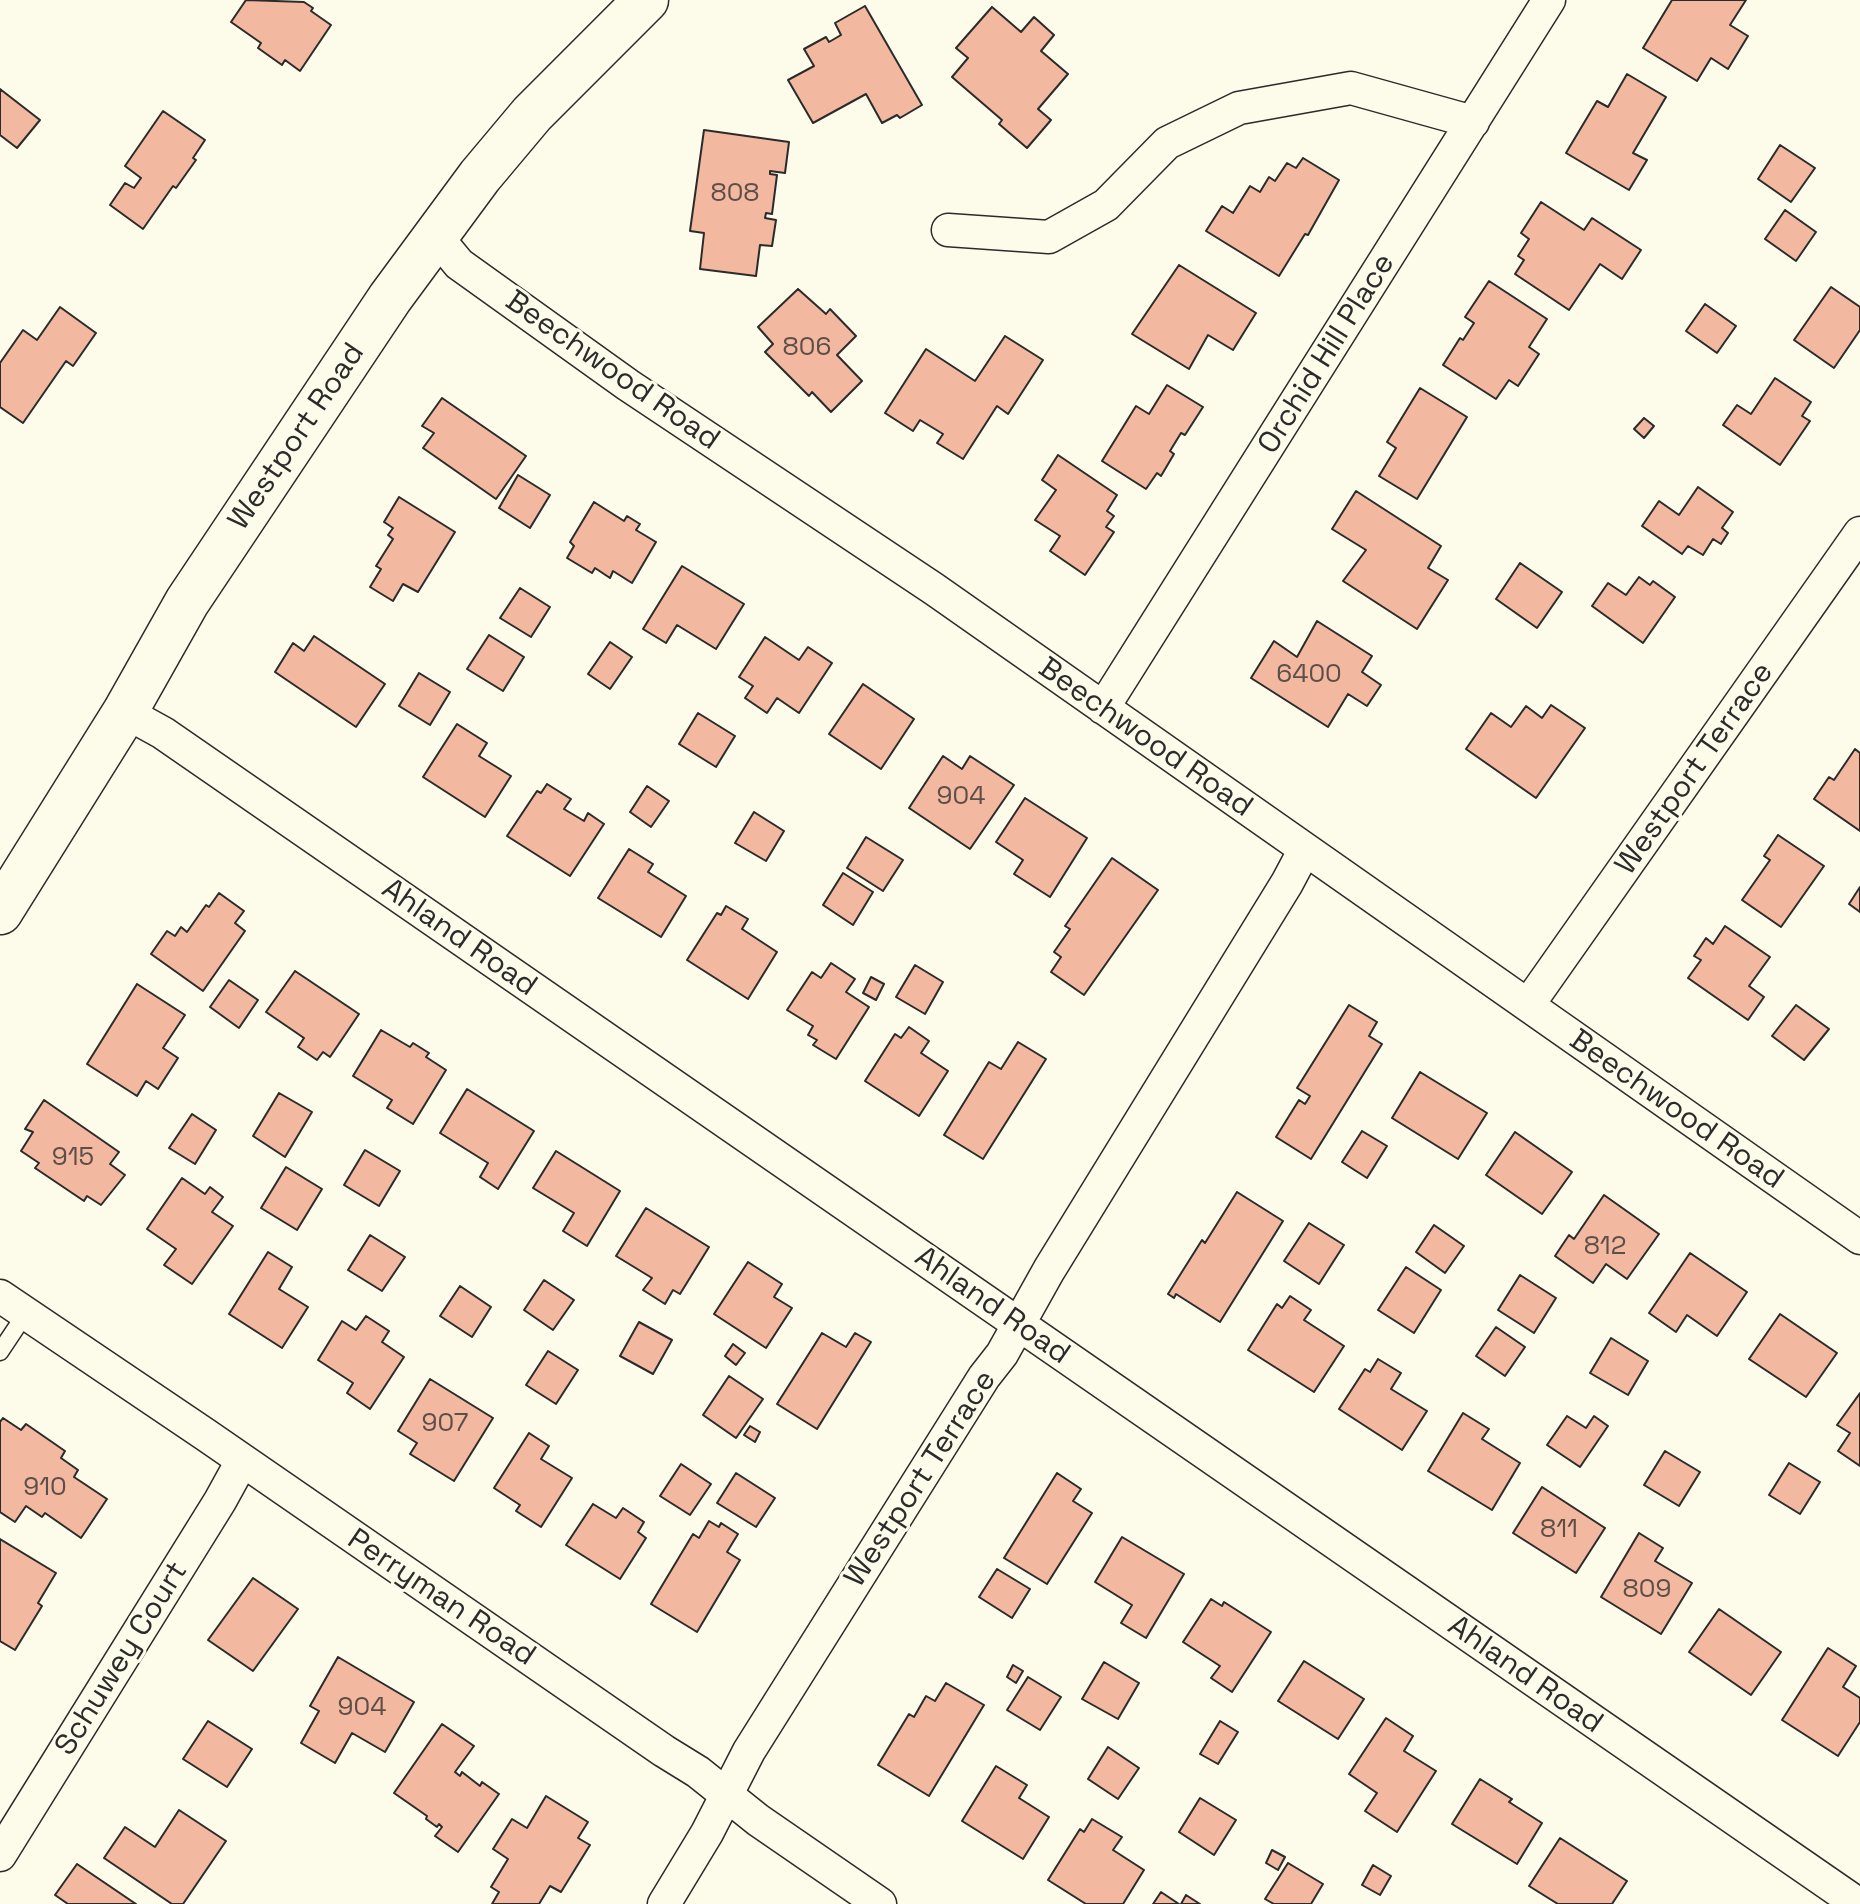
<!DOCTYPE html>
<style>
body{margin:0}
canvas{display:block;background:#fdfbea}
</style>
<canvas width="1860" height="1904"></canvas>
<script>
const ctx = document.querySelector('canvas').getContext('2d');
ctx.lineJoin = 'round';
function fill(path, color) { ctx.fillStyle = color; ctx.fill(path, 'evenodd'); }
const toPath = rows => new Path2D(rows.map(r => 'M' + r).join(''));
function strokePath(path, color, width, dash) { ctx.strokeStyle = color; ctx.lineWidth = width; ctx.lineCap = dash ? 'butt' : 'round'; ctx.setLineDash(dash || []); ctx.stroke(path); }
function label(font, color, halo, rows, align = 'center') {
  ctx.font = font + ' "Space Grotesk",sans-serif'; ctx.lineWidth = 6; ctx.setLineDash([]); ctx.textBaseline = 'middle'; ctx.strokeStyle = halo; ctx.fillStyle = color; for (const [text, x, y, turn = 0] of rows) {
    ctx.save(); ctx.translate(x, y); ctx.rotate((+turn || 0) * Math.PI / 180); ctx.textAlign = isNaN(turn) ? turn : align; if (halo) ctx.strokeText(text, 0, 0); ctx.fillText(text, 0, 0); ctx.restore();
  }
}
const building = toPath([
 [246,0,304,2,313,8,311,11,331,25,300,71,285,60,282,65,258,48,261,43,231,22,246,0],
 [1672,0,1746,0,1730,25,1748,36,1728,69,1711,58,1697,81,1643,48,1672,0],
 [865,6,922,105,900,118,897,115,882,123,866,94,813,123,788,80,814,66,804,49,826,37,829,42,841,35,835,23,865,6],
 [992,7,1021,32,1034,17,1054,35,1041,51,1068,74,1038,109,1051,120,1027,148,999,124,1002,120,952,77,968,58,956,48,992,7],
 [1627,74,1666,97,1633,153,1647,160,1629,190,1566,153,1597,101,1608,107,1627,74],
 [0,89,40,120,17,148,0,135,0,89],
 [163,111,205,140,193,158,196,160,176,188,173,186,143,229,110,205,125,183,134,188,141,178,125,166,163,111],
 [704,130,789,142,785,173,770,171,770,174,777,175,772,214,766,213,765,218,776,220,772,246,760,245,756,276,700,269,704,233,690,231,704,130],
 [1780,145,1815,168,1791,202,1758,179,1780,145],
 [1303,158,1339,180,1308,235,1305,234,1279,276,1206,231,1222,206,1233,213,1250,186,1260,192,1269,177,1275,181,1287,163,1296,168,1303,158],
 [1541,202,1584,230,1592,218,1641,250,1622,279,1600,264,1569,310,1515,274,1524,260,1518,256,1529,239,1521,233,1541,202],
 [1785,210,1816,232,1796,261,1765,239,1785,210],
 [1179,265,1256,313,1233,350,1208,335,1189,369,1132,334,1179,265],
 [1489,281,1547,319,1529,347,1539,354,1518,386,1509,380,1496,399,1443,365,1460,338,1463,340,1474,323,1465,317,1489,281],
 [1831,287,1860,307,1860,330,1834,368,1794,340,1831,287],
 [798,289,826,314,830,309,856,336,837,355,862,381,831,412,812,392,809,396,765,352,773,344,758,327,798,289],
 [1705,304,1736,326,1717,353,1686,331,1705,304],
 [60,307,96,333,73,366,66,361,23,423,0,407,0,363,23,330,37,340,60,307],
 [1005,336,1043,360,1008,414,997,406,963,459,937,443,943,434,920,420,913,431,885,413,926,349,975,381,1005,336],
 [1775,378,1811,402,1802,416,1810,421,1780,465,1723,425,1737,405,1751,414,1775,378],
 [1167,385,1203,407,1185,435,1181,433,1170,451,1174,454,1161,476,1157,473,1146,489,1102,461,1136,406,1149,414,1167,385],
 [1420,388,1467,417,1417,499,1379,476,1396,448,1387,442,1420,388],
 [442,398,526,456,496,499,423,448,434,433,422,426,442,398],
 [1644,418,1654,426,1644,438,1634,429,1644,418],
 [1058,455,1117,495,1107,511,1114,516,1106,527,1114,532,1085,575,1050,551,1060,536,1035,520,1056,490,1042,480,1058,455],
 [518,475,550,495,530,528,499,508,518,475],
 [1698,487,1733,512,1722,528,1728,533,1721,544,1713,539,1703,555,1688,546,1682,554,1642,526,1659,501,1679,515,1698,487],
 [1356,491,1441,546,1428,568,1448,580,1417,629,1343,581,1366,550,1332,529,1356,491],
 [399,497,455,532,418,592,403,584,393,601,370,587,381,569,376,566,393,539,388,535,393,528,384,522,399,497],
 [594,502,624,521,627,516,640,524,636,530,656,542,632,583,613,571,610,578,595,568,592,573,567,558,574,546,570,542,594,502],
 [1520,563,1562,592,1537,628,1496,599,1520,563],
 [682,566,744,604,716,649,677,625,666,643,643,629,682,566],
 [1639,577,1650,585,1653,581,1675,597,1643,643,1592,606,1608,583,1626,595,1639,577],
 [520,588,550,607,531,637,500,618,520,588],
 [1317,621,1372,656,1362,672,1381,685,1367,706,1348,694,1328,727,1251,678,1274,641,1297,657,1317,621],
 [489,635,524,657,503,691,467,669,489,635],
 [314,636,385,684,356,727,275,672,293,643,304,651,314,636],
 [765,637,799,660,808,647,832,663,799,713,777,698,767,713,745,698,753,686,739,677,765,637],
 [610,642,632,657,610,689,588,674,610,642],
 [419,673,450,692,430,725,399,706,419,673],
 [863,684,914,719,881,769,829,734,863,684],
 [1551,705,1585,728,1536,798,1466,749,1491,713,1511,727,1526,706,1542,718,1551,705],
 [698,713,735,736,716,767,679,744,698,713],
 [457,724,487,743,479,756,511,776,485,817,423,777,457,724],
 [1855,749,1860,753,1860,831,1814,799,1829,777,1834,780,1855,749],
 [943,756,962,769,970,756,1014,785,970,849,909,808,943,756],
 [547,784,571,799,564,809,584,821,588,813,604,824,570,876,507,836,537,791,541,793,547,784],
 [647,786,669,801,651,827,630,812,647,786],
 [1025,798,1087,838,1050,897,1014,874,1023,860,996,842,1025,798],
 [754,812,784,831,766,861,735,843,754,812],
 [1778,835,1824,866,1781,927,1742,900,1770,860,1764,856,1778,835],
 [866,837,903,860,883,891,847,868,866,837],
 [629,849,653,864,648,872,686,896,661,937,598,898,629,849],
 [1112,858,1158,890,1084,995,1051,972,1061,957,1054,952,1070,929,1065,926,1112,858],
 [843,873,873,892,853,925,823,905,843,873],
 [1860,887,1860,912,1849,904,1860,887],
 [219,893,244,911,235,923,245,931,203,991,151,954,167,931,175,936,181,927,187,932,206,905,209,907,219,893],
 [726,906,748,919,742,929,777,952,748,999,687,960,717,913,721,915,726,906],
 [1725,926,1770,957,1749,986,1764,997,1748,1020,1688,978,1701,960,1694,956,1706,938,1713,944,1725,926],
 [831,963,855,979,846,992,869,1007,836,1059,813,1045,817,1040,808,1035,813,1026,787,1010,812,972,821,978,831,963],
 [915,965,943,982,925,1014,896,997,915,965],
 [295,971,359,1014,330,1057,323,1052,317,1060,298,1047,304,1038,266,1012,295,971],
 [871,977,884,984,876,1000,863,993,871,977],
 [229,980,258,1000,239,1028,210,1007,229,980],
 [137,984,185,1015,163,1048,178,1058,158,1089,146,1081,137,1096,87,1064,137,984],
 [1349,1005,1377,1022,1369,1036,1382,1044,1311,1159,1276,1137,1299,1100,1305,1104,1310,1096,1297,1088,1349,1005],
 [1796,1005,1829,1029,1804,1060,1772,1036,1796,1005],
 [909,1027,929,1041,921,1053,948,1071,919,1116,865,1081,895,1034,901,1038,909,1027],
 [381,1030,410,1047,413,1043,429,1053,426,1057,446,1070,413,1124,387,1108,392,1100,353,1076,381,1030],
 [1018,1042,1046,1059,983,1159,944,1135,989,1062,1001,1069,1018,1042],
 [1420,1072,1487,1113,1458,1159,1392,1118,1420,1072],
 [467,1089,534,1131,498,1189,480,1177,488,1163,440,1133,467,1089],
 [279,1093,312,1112,285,1157,253,1136,279,1093],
 [44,1100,119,1152,110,1164,125,1175,101,1205,87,1196,84,1201,35,1168,39,1163,21,1151,33,1132,25,1129,44,1100],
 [192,1114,216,1130,195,1164,169,1148,192,1114],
 [1362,1131,1387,1146,1367,1178,1342,1162,1362,1131],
 [1515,1132,1572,1172,1542,1214,1486,1175,1515,1132],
 [365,1150,400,1171,379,1206,344,1185,365,1150],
 [556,1151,620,1191,587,1246,563,1231,574,1213,533,1188,556,1151],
 [286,1167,322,1189,297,1230,261,1208,286,1167],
 [182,1178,205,1194,210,1187,223,1197,212,1212,233,1226,192,1284,164,1265,176,1249,147,1229,182,1178],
 [1237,1192,1283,1221,1220,1322,1176,1294,1174,1298,1168,1294,1202,1240,1205,1243,1237,1192],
 [1604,1195,1659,1234,1627,1279,1606,1264,1593,1283,1555,1256,1569,1235,1574,1239,1604,1195],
 [646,1208,709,1247,680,1294,673,1290,665,1304,643,1290,652,1278,616,1256,646,1208],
 [1309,1223,1344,1245,1319,1284,1284,1261,1309,1223],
 [1434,1225,1464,1246,1445,1273,1416,1252,1434,1225],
 [370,1235,405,1257,382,1291,348,1270,370,1235],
 [268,1252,292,1267,279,1289,308,1307,282,1348,229,1314,268,1252],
 [1690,1253,1747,1292,1717,1336,1687,1315,1676,1332,1649,1313,1690,1253],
 [748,1262,782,1284,774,1297,792,1308,766,1348,714,1314,748,1262],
 [1406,1267,1441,1290,1414,1333,1378,1310,1406,1267],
 [1520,1275,1556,1298,1534,1333,1498,1310,1520,1275],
 [544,1280,574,1300,553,1330,524,1310,544,1280],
 [460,1286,491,1307,472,1337,440,1316,460,1286],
 [1290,1296,1311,1310,1304,1320,1344,1346,1314,1392,1248,1350,1277,1304,1282,1308,1290,1296],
 [1780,1314,1837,1353,1806,1397,1749,1359,1780,1314],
 [366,1316,389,1331,382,1342,404,1357,370,1409,347,1393,353,1383,318,1360,342,1321,356,1330,366,1316],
 [639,1322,672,1340,653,1374,620,1356,639,1322],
 [1496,1327,1525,1347,1505,1376,1476,1356,1496,1327],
 [822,1333,846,1347,855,1333,871,1342,817,1429,777,1404,822,1333],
 [1611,1338,1648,1361,1628,1395,1590,1373,1611,1338],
 [733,1344,745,1353,736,1365,725,1356,733,1344],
 [548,1351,578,1370,556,1404,526,1385,548,1351],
 [1378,1359,1401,1373,1391,1389,1427,1411,1402,1450,1339,1409,1365,1369,1370,1372,1378,1359],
 [729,1376,763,1399,736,1438,703,1415,729,1376],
 [430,1379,493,1418,454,1481,410,1454,417,1443,398,1431,430,1379],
 [1860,1393,1860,1466,1838,1451,1850,1433,1837,1425,1860,1393],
 [1463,1413,1489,1429,1482,1439,1520,1463,1492,1510,1428,1471,1463,1413],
 [1567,1416,1586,1428,1594,1416,1608,1426,1580,1467,1547,1445,1567,1416],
 [3,1418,21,1430,26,1424,65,1451,61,1458,78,1470,74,1477,107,1499,81,1538,45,1513,42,1517,26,1506,15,1522,0,1512,0,1422,3,1418],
 [750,1426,760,1432,755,1442,744,1435,750,1426],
 [529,1433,549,1446,541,1459,572,1478,541,1527,516,1511,520,1505,494,1488,529,1433],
 [1665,1451,1700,1472,1679,1506,1644,1485,1665,1451],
 [1789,1463,1820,1482,1800,1514,1769,1495,1789,1463],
 [681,1464,711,1484,690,1515,660,1496,681,1464],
 [736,1473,775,1498,756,1527,717,1503,736,1473],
 [1057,1473,1081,1489,1073,1501,1092,1513,1047,1584,1004,1558,1057,1473],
 [1542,1487,1605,1528,1576,1573,1513,1533,1542,1487],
 [593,1504,616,1518,623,1508,644,1522,638,1532,646,1538,620,1579,566,1545,593,1504],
 [709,1521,719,1527,721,1523,738,1534,727,1552,740,1560,697,1632,651,1604,693,1534,699,1538,709,1521],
 [1639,1533,1663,1548,1655,1561,1692,1583,1661,1634,1601,1597,1639,1533],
 [1122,1537,1184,1574,1146,1638,1121,1623,1132,1605,1095,1582,1122,1537],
 [0,1539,56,1573,38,1603,42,1606,15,1650,0,1641,0,1539],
 [997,1569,1030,1589,1012,1618,979,1597,997,1569],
 [253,1578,298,1609,253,1671,208,1640,253,1578],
 [1211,1599,1222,1606,1224,1602,1271,1632,1232,1692,1211,1678,1220,1666,1183,1642,1211,1599],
 [1719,1609,1781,1652,1751,1695,1689,1652,1719,1609],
 [1828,1648,1856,1666,1843,1687,1860,1698,1860,1722,1838,1756,1782,1720,1828,1648],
 [338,1657,414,1702,385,1752,352,1733,335,1763,301,1743,319,1711,310,1706,338,1657],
 [1304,1661,1364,1699,1338,1739,1278,1701,1304,1661],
 [1104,1662,1139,1683,1118,1719,1082,1699,1104,1662],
 [1013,1665,1023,1671,1016,1683,1007,1677,1013,1665],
 [1028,1677,1061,1697,1040,1730,1007,1710,1028,1677],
 [946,1683,984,1705,929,1796,878,1765,909,1714,914,1717,926,1696,935,1701,946,1683],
 [1386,1718,1413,1736,1404,1751,1436,1771,1397,1832,1365,1811,1377,1793,1349,1774,1386,1718],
 [208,1721,252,1749,227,1787,183,1759,208,1721],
 [1220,1721,1238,1732,1218,1764,1200,1754,1220,1721],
 [442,1724,474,1746,455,1772,460,1776,462,1772,480,1786,482,1782,499,1794,458,1852,435,1836,442,1827,439,1824,437,1827,426,1819,427,1816,394,1793,442,1724],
 [1108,1747,1139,1768,1118,1799,1088,1779,1108,1747],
 [996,1766,1027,1785,1019,1798,1049,1817,1023,1859,962,1821,996,1766],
 [1480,1779,1512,1799,1509,1802,1542,1823,1517,1864,1452,1824,1480,1779],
 [546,1796,588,1822,578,1838,590,1845,561,1892,550,1886,539,1904,492,1904,499,1892,491,1887,508,1859,493,1849,512,1819,527,1828,546,1796],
 [1200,1798,1236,1820,1214,1855,1179,1832,1200,1798],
 [179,1810,226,1841,183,1904,172,1904,104,1858,125,1827,155,1847,179,1810],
 [1092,1819,1122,1837,1113,1850,1144,1870,1123,1904,1086,1904,1048,1880,1080,1829,1084,1832,1092,1819],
 [1560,1838,1627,1881,1612,1904,1558,1904,1529,1886,1560,1838],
 [1272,1850,1285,1857,1278,1870,1266,1863,1272,1850],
 [1288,1863,1323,1884,1311,1904,1274,1904,1265,1899,1288,1863],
 [77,1864,136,1904,68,1904,55,1895,77,1864],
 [1373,1865,1391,1876,1380,1895,1362,1885,1373,1865],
 [1161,1892,1179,1904,1153,1904,1161,1892],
 [1186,1895,1200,1904,1181,1904,1186,1895]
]);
const service = toPath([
 [0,1352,26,1313]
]);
const minor = toPath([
 [948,230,1049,237,1106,205,1167,143,1239,108,1351,88,1473,122],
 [435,235,459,264,628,385,934,589,1860,1238],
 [1103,708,1549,0],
 [125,712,163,733,1858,1904],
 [1528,1005,1860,533],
 [0,1296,206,1435,664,1751,698,1772,758,1820,880,1904],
 [0,1855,220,1501,242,1461],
 [664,1904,707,1833,749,1751,984,1377,1002,1354,1049,1270,1287,883,1304,851]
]);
const secondary = toPath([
 [0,912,125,712,187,602,390,298,480,176,532,114,646,0]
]);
const numberNames = [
 ["808",735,194],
 ["806",807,348],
 ["6400",1309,675],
 ["904",961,797],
 ["915",73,1158],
 ["812",1605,1247],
 ["907",445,1424],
 ["910",45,1488],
 ["811",1559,1530],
 ["809",1647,1590],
 ["904",362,1708]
];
const streetNames = [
 ["Orchid Hill Place",1327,354,-58],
 ["Beechwood Road",612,371,35],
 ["Westport Road",297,437,-56],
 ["Beechwood Road",1145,738,35],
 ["Westport Terrace",1695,769,-55],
 ["Ahland Road",459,938,35],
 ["Beechwood Road",1676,1110,35],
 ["Ahland Road",992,1306,35],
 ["Westport Terrace",921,1479,-57],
 ["Perryman Road",441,1598,34],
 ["Schuwey Court",122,1659,-58],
 ["Ahland Road",1525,1675,35]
];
fill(building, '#f2b8a0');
strokePath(building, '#2b2b2b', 2);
strokePath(service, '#2b2b2b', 19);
strokePath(minor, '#2b2b2b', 35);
strokePath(secondary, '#2b2b2b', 47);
strokePath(service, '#fdfbea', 16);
strokePath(minor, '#fdfbea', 32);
strokePath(secondary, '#fdfbea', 44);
label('26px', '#5d4e48', null, numberNames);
label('30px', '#2b2b2b', '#fdfbea', streetNames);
</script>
